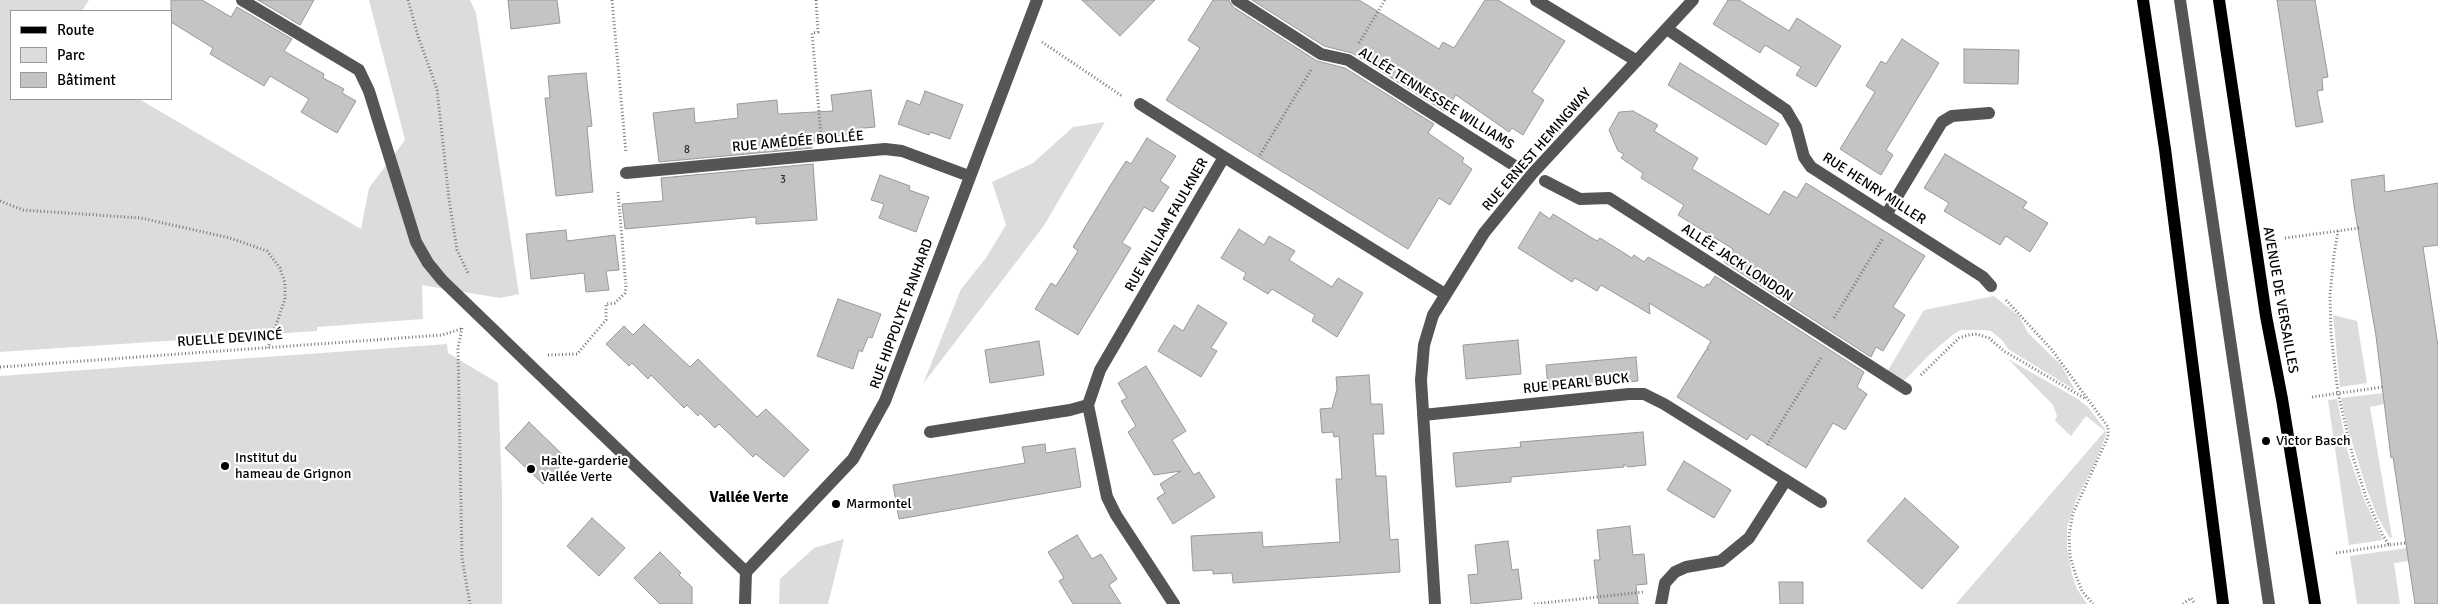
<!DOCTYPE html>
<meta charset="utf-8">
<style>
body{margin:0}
#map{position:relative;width:2438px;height:604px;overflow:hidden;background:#fff;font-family:Signika,sans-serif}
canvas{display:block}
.legend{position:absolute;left:10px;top:10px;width:162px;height:90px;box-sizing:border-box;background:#fff;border:1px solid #999;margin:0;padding:6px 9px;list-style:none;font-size:15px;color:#000}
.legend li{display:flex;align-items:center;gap:10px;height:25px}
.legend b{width:25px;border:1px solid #999}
</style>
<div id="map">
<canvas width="2438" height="604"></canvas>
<ul class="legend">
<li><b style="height:6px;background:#000"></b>Route</li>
<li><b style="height:14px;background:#dcdcdc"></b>Parc</li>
<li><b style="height:14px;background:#c4c4c4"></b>Bâtiment</li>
</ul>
</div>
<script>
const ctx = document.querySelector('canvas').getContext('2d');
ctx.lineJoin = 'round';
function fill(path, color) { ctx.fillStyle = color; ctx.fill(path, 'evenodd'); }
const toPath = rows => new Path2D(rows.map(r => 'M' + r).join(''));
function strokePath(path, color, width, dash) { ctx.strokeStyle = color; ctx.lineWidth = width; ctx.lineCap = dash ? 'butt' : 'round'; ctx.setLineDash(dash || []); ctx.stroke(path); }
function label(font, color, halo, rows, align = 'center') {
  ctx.font = font + ' Signika,sans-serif'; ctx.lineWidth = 4.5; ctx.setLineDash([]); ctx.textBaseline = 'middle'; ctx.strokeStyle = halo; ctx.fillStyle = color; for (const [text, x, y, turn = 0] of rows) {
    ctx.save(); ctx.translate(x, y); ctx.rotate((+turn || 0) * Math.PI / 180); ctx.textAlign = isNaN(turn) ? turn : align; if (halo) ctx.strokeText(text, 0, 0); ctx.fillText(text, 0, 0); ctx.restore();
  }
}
const green = toPath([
 [0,0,89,0,82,11,11,11,11,99,139,99,361,229,369,188,405,140,369,0,470,0,476,13,519,294,500,298,422,285,423,319,317,327,317,331,0,352],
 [1105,122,1043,227,923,384,961,289,986,258,1006,225,992,182,1033,163,1073,127],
 [1994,296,2019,316,2028,333,2061,365,2075,390,2008,349,2003,341,1991,331,1984,330,1961,330,1954,334,1930,354,1906,379,1902,381,1887,372,1924,310],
 [2333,315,2357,321,2367,383,2340,387],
 [447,344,448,353,498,383,502,492,502,604,0,604,0,376],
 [2008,359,2076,398,2088,407,2105,429,2106,435,2096,461,2076,500,2067,528,2067,547,2072,574,2077,589,2087,604,1956,604,2105,431,2086,416,2071,436,2055,421,2057,416,2053,405],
 [2384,393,2385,404,2370,407,2392,537,2390,538,2377,516,2366,487,2346,422,2341,398],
 [2337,399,2348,453,2364,499,2383,540,2349,545,2328,400],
 [844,539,828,604,779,604,780,579,814,548],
 [2407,548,2409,561,2394,563,2400,604,2357,604,2350,556]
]);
const building = toPath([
 [171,0,202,0,231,17,237,7,292,39,284,51,324,74,323,78,344,89,342,93,356,101,337,133,301,112,309,99,270,76,264,86,210,54,213,48,171,22,171,0],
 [258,0,314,0,300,25,258,0],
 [508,0,557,0,560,23,511,29,508,0],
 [1082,0,1155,0,1120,36,1082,0],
 [1213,0,1229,0,1233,7,1317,61,1345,68,1434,124,1428,133,1464,158,1462,162,1472,169,1450,205,1439,198,1408,249,1166,100,1200,48,1188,40,1213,0],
 [1252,0,1359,0,1439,49,1443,42,1454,48,1485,0,1498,0,1565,41,1532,92,1544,100,1523,135,1512,128,1509,132,1456,95,1444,111,1352,53,1324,46,1252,0],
 [1728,0,1739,0,1789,31,1797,18,1841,46,1816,87,1796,75,1801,67,1765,45,1760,53,1713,24,1728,0],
 [2277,0,2315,0,2328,77,2322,78,2323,90,2317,91,2323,122,2296,127,2277,0],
 [1902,39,1939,63,1886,150,1893,155,1881,175,1840,149,1875,92,1866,86,1881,61,1886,64,1902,39],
 [1964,49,2019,50,2018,84,1964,83,1964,49],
 [1680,63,1779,124,1766,145,1668,85,1680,63],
 [586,73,592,126,587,127,593,192,556,196,545,98,550,98,548,76,586,73],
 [871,90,875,127,854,129,855,134,836,136,837,139,811,142,812,148,659,162,653,113,694,108,695,123,738,118,737,104,777,100,778,114,833,111,831,95,871,90],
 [925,91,963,105,950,139,930,132,929,135,898,124,907,100,920,105,925,91],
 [1633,111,1658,125,1654,131,1698,158,1692,169,1769,215,1784,191,1797,198,1806,183,1925,256,1893,307,1905,315,1883,351,1876,347,1871,357,1724,262,1733,249,1678,215,1684,205,1641,178,1643,173,1621,158,1624,154,1618,151,1609,130,1619,112,1633,111],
 [1147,138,1176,156,1160,181,1169,187,1153,212,1144,207,1122,243,1131,248,1078,335,1035,309,1051,283,1056,286,1078,251,1073,247,1110,186,1126,161,1131,164,1147,138],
 [1945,154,2027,202,2023,208,2048,223,2030,252,2006,236,2000,245,1944,211,1949,203,1924,188,1945,154],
 [813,164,817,220,756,224,756,217,625,229,622,204,663,201,661,178,813,164],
 [880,175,910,186,909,190,929,197,916,232,879,218,884,204,871,200,880,175],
 [2384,175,2385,192,2438,183,2438,245,2423,247,2438,346,2438,604,2415,604,2393,457,2391,458,2376,336,2354,206,2351,180,2384,175],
 [1540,212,1550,219,1553,214,1597,241,1600,238,1632,258,1634,255,1644,262,1648,257,1704,288,1707,284,1709,285,1715,276,1864,372,1857,387,1867,394,1845,430,1833,423,1806,468,1751,434,1747,440,1677,397,1706,350,1709,349,1707,348,1711,341,1649,303,1650,314,1601,285,1597,291,1575,278,1572,282,1518,248,1540,212],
 [1239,229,1264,245,1269,236,1295,251,1289,260,1332,287,1338,278,1363,293,1337,337,1312,321,1315,315,1272,289,1268,294,1243,279,1246,273,1221,258,1239,229],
 [566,230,567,241,615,235,619,270,606,271,609,290,586,292,584,273,531,279,526,234,566,230],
 [838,299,881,314,872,338,868,337,862,352,859,350,853,369,817,356,838,299],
 [1198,305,1227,323,1211,348,1217,351,1201,377,1158,351,1174,325,1183,331,1198,305],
 [644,324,690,367,698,359,757,417,766,409,809,450,784,477,756,454,753,457,719,424,715,428,700,413,698,416,687,405,684,408,651,375,648,379,632,363,629,366,606,344,624,326,633,335,644,324],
 [1518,340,1521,374,1466,379,1463,345,1518,340],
 [1039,341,1044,375,990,383,985,350,1039,341],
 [1636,357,1638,381,1548,389,1546,365,1636,357],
 [1146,366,1186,431,1172,440,1194,475,1199,472,1215,497,1173,524,1157,498,1165,493,1160,484,1181,471,1154,475,1128,432,1136,426,1121,401,1127,398,1118,383,1146,366],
 [1369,375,1371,404,1382,404,1384,434,1373,434,1376,476,1386,476,1390,540,1398,539,1400,572,1233,583,1232,573,1213,574,1213,570,1193,571,1191,536,1262,532,1263,547,1340,542,1336,479,1342,479,1339,436,1334,437,1333,432,1322,433,1320,409,1332,408,1337,389,1336,377,1369,375],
 [529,422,567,459,543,484,505,448,529,422],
 [1643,432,1646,465,1628,467,1624,464,1624,467,1511,477,1511,482,1456,487,1453,453,1521,447,1520,442,1643,432],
 [1045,444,1046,453,1075,448,1081,487,899,519,893,485,1025,463,1022,447,1045,444],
 [1684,461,1731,490,1714,518,1667,490,1684,461],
 [1905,498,1959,547,1922,589,1867,541,1905,498],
 [592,518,625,548,599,576,567,546,592,518],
 [1630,526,1633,555,1644,554,1647,584,1636,585,1638,604,1599,604,1594,560,1600,560,1597,530,1630,526],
 [1077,535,1092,559,1101,554,1117,579,1109,585,1121,604,1073,604,1059,581,1064,578,1048,552,1077,535],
 [1508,541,1512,570,1518,569,1522,599,1471,604,1468,575,1478,574,1475,545,1508,541],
 [660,552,681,573,679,575,692,587,692,604,660,604,634,578,660,552],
 [1779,582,1803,582,1803,604,1780,604,1779,582]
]);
const path = toPath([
 [408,0,418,36,437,89,449,199,457,250,469,275],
 [612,0,626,153],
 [816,0,818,32,812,33,821,135],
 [1042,42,1122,96],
 [1359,43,1385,0],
 [1260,155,1311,70],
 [0,201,23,210,141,218,230,238,267,251,280,268,285,283,285,299,268,348],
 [2359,228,2338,231,2334,255,2330,295,2331,334,2338,393,2353,457,2366,497,2382,534,2389,545,2406,543],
 [2285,238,2338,231],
 [2006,300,2052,350,2108,427,2108,437,2073,513,2069,535,2070,556,2076,576,2082,591,2093,604],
 [1834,318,1883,238],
 [462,328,458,348,462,558,470,604],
 [548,355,577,354,606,320,606,304,615,303,625,293,626,287,618,192],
 [0,367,442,335,461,329],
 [1921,375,1959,338,1968,335,1977,334,1989,338,2004,351,2086,399],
 [2312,397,2383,387],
 [1767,445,1821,358],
 [2336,553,2389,545],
 [1534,604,1643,592],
 [2183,604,2191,598,2195,604]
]);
const minor = toPath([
 [242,0,359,70,369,91,416,242,428,263,442,280,532,367,746,572],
 [1237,0,1321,54,1348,60,1515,166],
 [1536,0,1637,61],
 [2180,0,2269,604],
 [1667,29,1786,110,1796,127,1804,157,1811,167,1983,277,1991,286],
 [1140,104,1224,157],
 [626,173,885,149,902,151,969,176],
 [1545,181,1580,199,1609,198,1906,389],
 [1886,215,1942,122,1952,116,1989,113],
 [1423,415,1629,394,1644,394,1664,404,1821,502],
 [930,432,1070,410,1088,405],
 [745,604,746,572,853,459,885,401,1037,0],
 [1174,604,1116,515,1107,497,1088,405,1100,370,1224,157,1445,294],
 [1435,604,1421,380,1424,345,1433,315,1484,233,1532,174,1693,0],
 [1661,604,1665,583,1675,572,1686,567,1721,561,1749,538,1786,480]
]);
const major = toPath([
 [2143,0,2165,149,2223,604],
 [2219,0,2266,316,2282,399,2315,604]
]);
const markers = [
 [2266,441,5,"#000"],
 [225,466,5,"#000"],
 [531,469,5,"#000"],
 [836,504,5,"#000"]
];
const numberNames = [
 ["8",687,150],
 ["3",783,180]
];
const streetNames = [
 ["ALLÉE TENNESSEE WILLIAMS",1436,99,32],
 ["RUE AMÉDÉE BOLLÉE",798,142,-5],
 ["RUE ERNEST HEMINGWAY",1537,150,-49],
 ["RUE HENRY MILLER",1874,189,33],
 ["RUE WILLIAM FAULKNER",1167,225,-60],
 ["ALLÉE JACK LONDON",1737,263,33],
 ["AVENUE DE VERSAILLES",2280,300,80],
 ["RUE HIPPOLYTE PANHARD",902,314,-70],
 ["RUELLE DEVINCÉ",230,339,-4],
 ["RUE PEARL BUCK",1576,384,-6]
];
const poiNames = [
 ["Victor Basch",2276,441],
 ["Institut du",235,458],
 ["hameau de Grignon",235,474],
 ["Halte-garderie",541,461],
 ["Vallée Verte",541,477],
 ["Marmontel",846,504]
];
const neighbourhoodNames = [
 ["Vallée Verte",749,498]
];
fill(green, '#dcdcdc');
fill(building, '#c4c4c4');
strokePath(building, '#999', 1);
strokePath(path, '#777', 3, [1, 2.5]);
strokePath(minor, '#555', 12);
strokePath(major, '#000', 12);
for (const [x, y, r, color] of markers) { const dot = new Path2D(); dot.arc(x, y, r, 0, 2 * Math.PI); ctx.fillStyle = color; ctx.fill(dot); strokePath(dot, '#fff', 2); }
label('11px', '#313131', null, numberNames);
label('14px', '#000', '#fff', streetNames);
label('14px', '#000', '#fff', poiNames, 'left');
label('bold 15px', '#000', '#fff', neighbourhoodNames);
</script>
